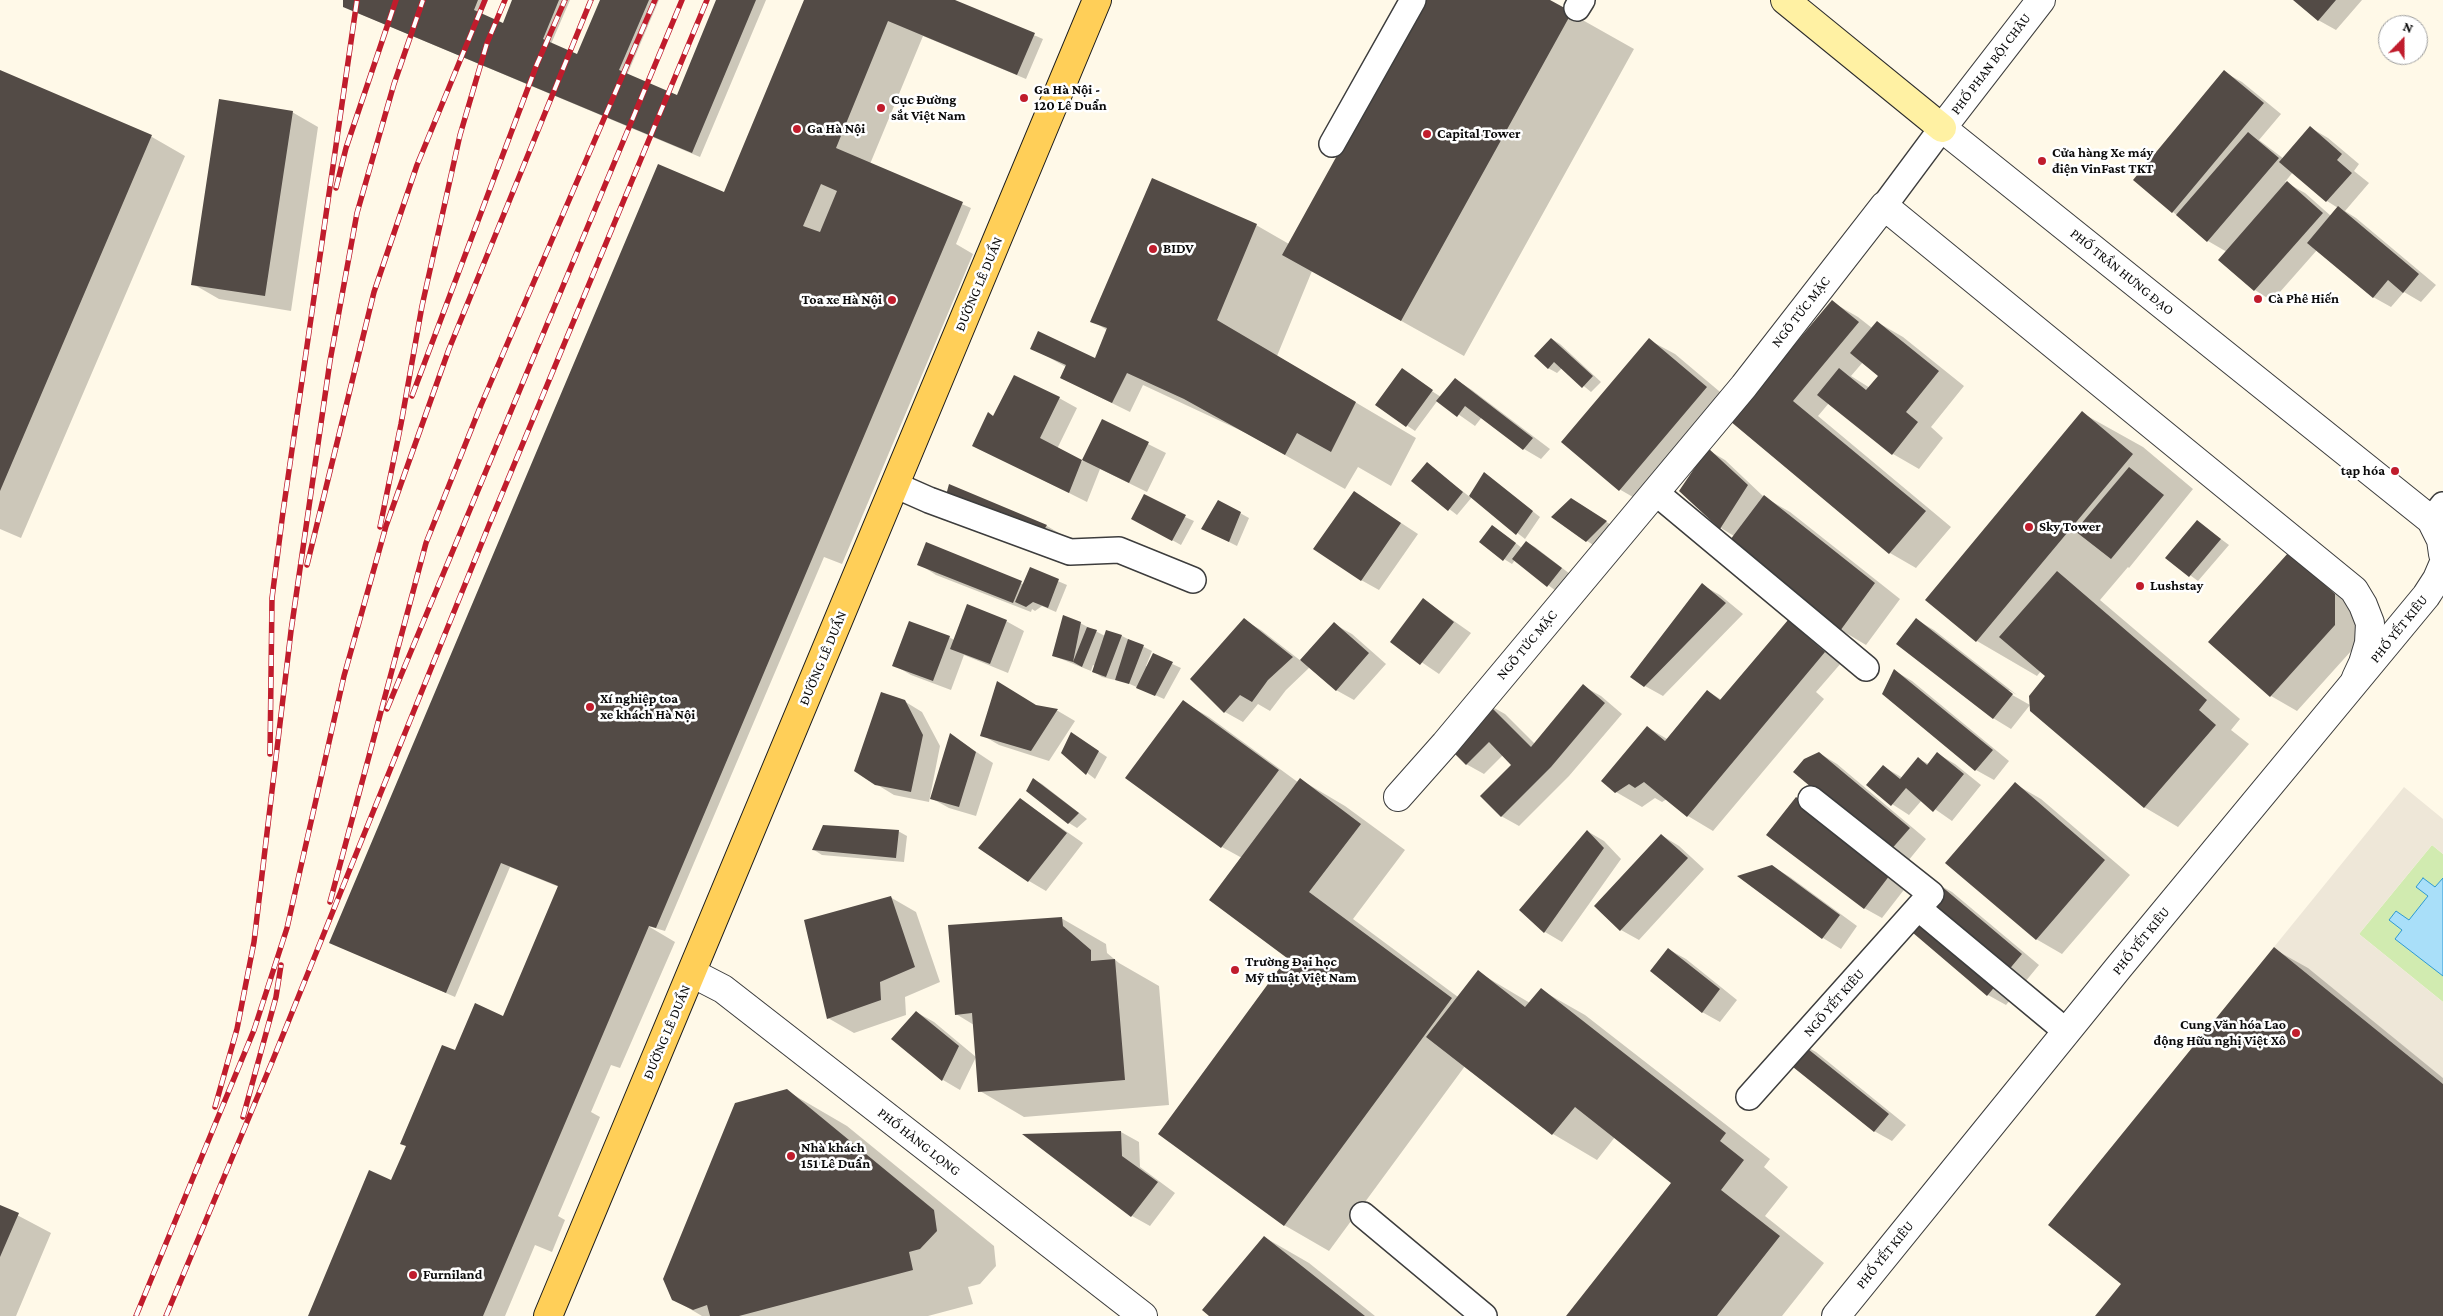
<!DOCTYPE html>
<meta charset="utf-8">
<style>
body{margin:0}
#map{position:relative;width:2443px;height:1316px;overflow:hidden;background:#fff9e8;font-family:"Crimson Pro",serif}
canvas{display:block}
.north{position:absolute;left:2378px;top:15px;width:50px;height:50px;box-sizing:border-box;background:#fff;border:1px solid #9d9d9d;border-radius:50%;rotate:22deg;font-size:14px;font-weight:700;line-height:20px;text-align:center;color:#0a0a0a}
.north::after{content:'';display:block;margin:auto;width:18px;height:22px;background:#c01c2c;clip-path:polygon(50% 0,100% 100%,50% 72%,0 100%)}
</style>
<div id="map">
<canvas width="2443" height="1316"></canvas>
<div class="north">N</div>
</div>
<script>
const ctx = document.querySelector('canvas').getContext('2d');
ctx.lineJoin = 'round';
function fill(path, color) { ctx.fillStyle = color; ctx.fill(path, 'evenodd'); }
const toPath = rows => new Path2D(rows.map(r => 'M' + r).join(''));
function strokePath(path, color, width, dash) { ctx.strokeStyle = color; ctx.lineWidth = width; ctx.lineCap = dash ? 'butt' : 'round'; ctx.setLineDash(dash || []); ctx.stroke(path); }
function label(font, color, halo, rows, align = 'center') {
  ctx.font = font + ' "Crimson Pro",serif'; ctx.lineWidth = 5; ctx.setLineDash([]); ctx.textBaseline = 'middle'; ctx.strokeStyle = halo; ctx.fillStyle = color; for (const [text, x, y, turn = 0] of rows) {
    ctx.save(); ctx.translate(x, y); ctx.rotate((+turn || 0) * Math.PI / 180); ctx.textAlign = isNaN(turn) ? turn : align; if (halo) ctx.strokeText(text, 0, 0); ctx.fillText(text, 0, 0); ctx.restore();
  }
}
const green = toPath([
 [2432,845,2443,854,2443,1002,2359,934]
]);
const plaza = toPath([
 [2404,787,2443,819,2443,854,2432,845,2359,934,2443,1002,2443,1084,2274,947]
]);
const water = toPath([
 [2423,878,2435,887,2443,878,2443,976,2395,939,2402,930,2389,920,2396,911,2409,920,2428,896,2416,887,2423,878]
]);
const shadow = toPath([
 [344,0,488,0,482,15,504,24,514,0,570,0,551,44,578,55,601,0,659,0,627,75,678,96,718,0,766,0,700,157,353,11],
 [805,0,952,0,1043,39,1026,79,923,36,870,164,971,208,956,244,973,254,842,564,824,557,665,931,648,926,675,942,620,1068,611,1065,591,1112,600,1117,558,1216,565,1220,552,1252,535,1245,505,1316,309,1316,392,1181,462,1055,503,1017,559,887,510,867,455,997,331,943,725,194],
 [1547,0,1634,49,1464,356,1312,271,1277,356,1416,438,1391,486,1358,467,1345,489,1246,433,1143,385,1130,412,1061,378,1066,367,1032,348,1101,362,1107,330,1092,321,1256,225,1289,244],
 [2295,0,2362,0,2336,30,2318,20],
 [0,71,152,137,185,156,21,538,0,529],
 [2224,72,2242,82,2281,114,2259,140,2284,159,2311,128,2328,138,2359,164,2354,171,2369,183,2345,211,2356,218,2436,285,2421,302,2404,292,2391,307,2373,297,2317,250,2272,301,2255,290,2219,260,2227,252,2208,241,2173,212],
 [2293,172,2327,201,2338,208,2331,216,2305,193,2285,182],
 [292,112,318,127,291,311,219,299,193,284],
 [1832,302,1858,317,1872,328,1877,322,1903,337,1964,386,1931,427,1943,438,1919,469,1893,454,1829,403,1818,416,1951,527,1916,568,1890,553,1731,421],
 [1863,362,1880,375,1870,388,1851,376],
 [1552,339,1560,344,1601,382,1591,392,1562,368,1557,373,1548,368],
 [1649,340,1675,354,1732,402,1645,504,1619,489],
 [1455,379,1472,390,1550,449,1541,459,1524,449,1482,417,1475,426,1438,400,1415,431,1377,405,1427,388,1441,397],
 [1059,398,1077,408,1057,449,1082,462,1102,421,1166,453,1147,492,1100,469,1087,502,973,445,994,417],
 [2082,413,2143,447,2193,489,2129,568,2128,567,2100,600,2240,719,2231,730,2249,744,2178,827,2144,807,2047,676,2041,671,2037,676,1977,641,1927,600],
 [1708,450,1725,460,1764,497,1790,512,1900,599,1866,645,1841,630,1729,544,1734,536,1721,528],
 [1427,464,1470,497,1485,474,1540,517,1525,539,1472,497,1457,515,1413,481],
 [950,486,1047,526,1064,536,1049,559,960,524],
 [1354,492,1418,534,1379,590,1361,580],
 [1580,504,1614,527,1595,546,1587,541],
 [1240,513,1249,518,1237,546,1211,533],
 [1185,517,1194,521,1181,545,1141,523],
 [2198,522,2229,545,2198,581,2167,558],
 [1493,526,1522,548,1526,542,1535,547,1570,574,1556,591,1515,560,1512,564,1504,559],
 [2289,554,2361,610,2361,640,2297,711,2271,696,2210,642],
 [919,564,1024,584,1030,569,1067,585,1056,612,1042,606,1035,611,1032,609,1031,612,936,575],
 [1702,585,1720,595,1743,614,1663,696,1645,686],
 [1424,600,1471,633,1439,674,1392,642],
 [1244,620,1261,630,1301,661,1334,624,1352,634,1386,664,1354,700,1336,690,1310,667,1286,690,1270,711,1258,704,1243,722,1225,712,1192,679],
 [1917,620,1934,630,2017,695,2009,690,2007,692,2030,705,2011,729,1993,718],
 [1006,621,1024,631,1008,673,964,655,951,690,911,675,894,665,949,637,954,640],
 [1788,622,1806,632,1842,662,1816,692,1824,699,1713,831,1688,816,1667,799,1662,802,1655,798,1642,807,1616,792,1647,727,1667,739,1707,691,1722,700],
 [1080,623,1105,636,1106,632,1122,636,1152,651,1146,666,1148,667,1153,655,1181,668,1164,699,1116,678,1115,680,1102,677,1094,672,1095,666,1093,665,1091,671,1054,656],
 [1895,671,1912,681,2009,761,1994,780,1976,770],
 [1583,686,1601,696,1622,714,1569,776,1519,826,1501,816,1513,765,1503,755,1484,774,1466,764,1487,704,1505,714,1535,744],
 [904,701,922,712,940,746,929,802,894,795,876,784],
 [1183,702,1209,717,1299,783,1301,780,1345,806,1405,850,1353,919,1458,997,1478,972,1530,1003,1541,990,1585,1015,1770,1159,1764,1167,1788,1187,1765,1216,1824,1263,1782,1316,1568,1316,1673,1182,1615,1137,1597,1160,1553,1134,1465,1066,1329,1251,1284,1225,1289,957,1242,858,1222,847],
 [1036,706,1058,711,1075,721,1049,761,999,745,982,735],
 [951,735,993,763,976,816,949,808,931,798],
 [1080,739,1107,757,1095,779,1062,753],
 [1819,753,1837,764,1926,839,1908,861,1890,851],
 [1938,754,1955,764,1981,785,1952,821,1922,800,1909,815,1892,804,1884,767,1903,778,1918,759,1929,764],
 [1033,779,1042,784,1087,819,1077,828,1069,823],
 [2015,784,2041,799,2130,875,2062,954,2036,939],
 [1021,800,1083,843,1046,891,1029,881],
 [898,831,907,836,904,862,822,855,814,850],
 [1587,831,1604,841,1621,859,1562,942,1545,932,1521,910],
 [1661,835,1679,846,1704,869,1639,940,1621,930],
 [1768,835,1910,882,1882,918,1864,908],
 [1772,866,1790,877,1857,926,1841,949,1823,938,1740,877],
 [1934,882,1952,892,2039,965,2006,1005,1988,995,1901,921],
 [890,897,916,912,940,982,905,997,906,1015,854,1033,828,1018],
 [1061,918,1106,944,1107,953,1119,963,1159,986,1169,1105,1024,1117,980,1091,974,1025,956,1014],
 [1668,949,1686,959,1737,1000,1720,1022,1702,1012],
 [2274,949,2308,968,2443,1078,2443,1316,2097,1316,2123,1284],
 [916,1012,934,1022,976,1057,960,1090,943,1080,893,1039],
 [1798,1042,1816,1052,1906,1125,1892,1141,1874,1131],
 [787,1091,847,1126,994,1246,996,1266,980,1284,968,1287,973,1304,928,1316,702,1316,673,1299],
 [1121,1132,1139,1142,1140,1167,1175,1193,1150,1226,1132,1216,1026,1135],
 [0,1206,51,1233,16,1316,0,1316],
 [1264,1237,1309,1263,1375,1316,1210,1316]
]);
const building = toPath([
 [343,0,478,0,474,10,503,23,512,0,559,0,543,39,577,54,600,0,649,0,619,70,677,95,716,0,756,0,692,153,343,7],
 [804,0,955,0,1035,33,1017,75,888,21,836,148,963,202,656,928,649,926,483,1316,308,1316,369,1170,391,1180,406,1146,400,1144,442,1045,455,1050,475,1003,503,1016,558,886,501,863,446,993,329,943,658,164,724,192],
 [821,184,837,191,820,232,803,226],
 [1423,0,1550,0,1572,12,1401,321,1282,255],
 [2293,0,2336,0,2318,21],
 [0,70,152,135,0,491],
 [2224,70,2264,103,2172,213,2133,180],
 [219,99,293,111,265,296,191,285],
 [2310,126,2342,154,2337,160,2352,173,2326,202,2279,162],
 [2248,132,2279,158,2207,242,2176,215],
 [1152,178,1257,224,1217,320,1356,402,1331,452,1297,433,1285,455,1184,399,1127,373,1112,403,1060,378,1066,365,1030,349,1038,331,1095,358,1107,328,1090,322],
 [2287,181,2323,213,2254,291,2218,260],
 [2338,206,2419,274,2403,293,2388,280,2373,298,2307,243],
 [1832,300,1859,322,1793,401,1926,511,1889,554,1730,421],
 [1877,321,1939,371,1906,412,1918,422,1892,455,1817,395,1839,368,1866,390,1878,376,1850,353],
 [1551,338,1593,376,1582,388,1554,362,1548,369,1534,356],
 [1649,338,1707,387,1619,491,1561,442],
 [1402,368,1433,390,1406,427,1375,405],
 [1014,375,1060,397,1040,438,1082,460,1069,493,972,446,988,412,993,416],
 [1455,378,1533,438,1523,450,1465,406,1457,417,1436,401],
 [2082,411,2133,454,1976,642,1925,600],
 [1102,419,1149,442,1129,483,1082,460],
 [1708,448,1748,485,1720,529,1679,491],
 [1427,462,1463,492,1448,511,1411,481],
 [2129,467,2164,495,2111,559,2075,531],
 [1484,472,1533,511,1516,535,1469,496],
 [949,484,1047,525,1031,550,941,514],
 [1354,491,1401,523,1361,581,1313,549],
 [1144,494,1186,515,1172,541,1131,519],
 [1764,495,1875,583,1840,631,1727,544],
 [1571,498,1607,521,1586,542,1551,517],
 [1218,500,1241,512,1229,542,1201,529],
 [2197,520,2221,539,2189,577,2165,558],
 [1492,525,1516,543,1503,561,1479,542],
 [1526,541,1562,568,1547,587,1512,559],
 [926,542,1022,581,1013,603,917,565],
 [2289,552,2335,594,2335,625,2270,697,2208,642],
 [1030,567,1059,579,1048,608,1033,602,1026,607,1015,602],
 [2057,571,2207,700,2199,710,2216,725,2144,808,2030,711,2029,696,2045,676,1999,637],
 [1702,583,1726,603,1644,687,1630,677],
 [1423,598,1454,622,1420,665,1390,642],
 [967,604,1007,620,990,664,950,649],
 [1063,615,1081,622,1073,662,1052,656],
 [1244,618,1293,657,1268,680,1252,702,1240,695,1224,713,1190,679],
 [1916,618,2013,694,1993,719,1896,644],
 [1788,620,1825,652,1687,817,1644,782,1635,788,1629,784,1615,793,1601,781,1647,726,1665,741,1707,690,1720,700],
 [909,621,950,636,933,681,892,666],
 [1334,622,1369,653,1336,691,1300,660],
 [1087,627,1097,630,1082,667,1073,662],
 [1106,630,1122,635,1106,677,1092,672],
 [1128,639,1144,645,1129,684,1115,680],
 [1153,653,1173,662,1155,696,1136,688],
 [1894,669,1993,750,1975,771,1882,694],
 [997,681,1036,705,1058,709,1031,751,980,736],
 [1583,684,1605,703,1551,767,1501,817,1480,796,1511,765,1489,742,1466,765,1445,744,1487,703,1531,747],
 [881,692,905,700,923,735,911,792,875,785,854,771],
 [1183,700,1279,770,1221,848,1125,778],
 [1071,732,1099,751,1086,775,1061,753],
 [950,733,976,752,959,807,930,799],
 [1819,752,1910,828,1889,852,1793,772,1804,759],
 [1937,752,1964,774,1933,812,1906,788,1891,806,1866,785,1883,765,1900,779,1918,757,1927,765],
 [1033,778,1079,813,1068,824,1026,791],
 [1300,778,1361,824,1309,892,1452,998,1284,1226,1158,1134,1287,958,1209,900],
 [2015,782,2105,860,2036,940,1945,863],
 [1796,797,1893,871,1864,909,1766,835],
 [1020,798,1067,833,1028,882,978,848],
 [823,825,899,830,896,858,812,850],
 [1587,830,1604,848,1544,933,1519,910],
 [1661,834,1688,858,1620,931,1594,906],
 [1772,865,1840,915,1822,939,1737,876],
 [1934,880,2022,954,1987,996,1899,921],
 [891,896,915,967,880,982,881,1000,827,1019,804,920],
 [1062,917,1063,926,1091,950,1091,961,1115,959,1125,1080,978,1092,972,1013,955,1015,948,925],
 [2274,947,2443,1084,2443,1316,2095,1316,2121,1284,2048,1225],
 [1668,948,1720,989,1702,1013,1650,971],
 [1478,970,1525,1007,1541,988,1726,1133,1720,1141,1744,1160,1721,1190,1780,1236,1717,1316,1566,1316,1671,1183,1575,1107,1552,1135,1426,1037],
 [916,1011,959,1046,942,1081,891,1039],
 [1798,1041,1889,1114,1874,1132,1783,1059],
 [787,1089,934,1210,937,1231,920,1249,909,1252,913,1270,739,1316,710,1316,707,1305,693,1310,672,1300,663,1279,735,1103],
 [1121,1131,1122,1156,1158,1182,1131,1217,1022,1134],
 [0,1205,19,1213,0,1257],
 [1264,1236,1365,1316,1209,1316,1202,1310]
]);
const service = toPath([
 [1577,8,1582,0],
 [1332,144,1413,0],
 [1884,206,1942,128],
 [895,485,929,500,1070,552,1119,550,1193,580],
 [1655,492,1866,668],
 [2431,520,2443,505],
 [1811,799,1931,894,1918,908,2067,1032],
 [1749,1097,1918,908],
 [1363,1215,1484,1316]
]);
const minor = toPath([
 [1398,797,1445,744,1744,386,1884,206,2354,590,2363,605,2370,623,2369,643,2363,663,2356,678],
 [692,973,723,989,1143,1316]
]);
const tertiary = toPath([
 [2041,0,1942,128,2431,520,2441,540,2443,554],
 [1836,1316,2119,967,2426,596,2437,579,2443,565]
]);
const secondary = toPath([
 [1785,0,1942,128]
]);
const primary = toPath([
 [548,1316,1097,0]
]);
const rail = toPath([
 [336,188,346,148,396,0],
 [412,396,537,64,565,0],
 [380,527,401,424,422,306,460,135,487,43,505,0],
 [307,565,374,292,417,165,485,0],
 [387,709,682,0],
 [270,754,272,598,283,512,357,0],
 [330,902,426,543,481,405,655,0],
 [215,1107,237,1029,254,942,291,631,330,361,357,213,394,84,423,0],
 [243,1117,276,997,281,965],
 [136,1316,254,1030,287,928,344,676,386,526,449,349,591,0],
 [166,1316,272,1062,489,525,707,0]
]);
const markers = [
 [1024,98,5,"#c01c2c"],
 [881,108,5,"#c01c2c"],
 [797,129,5,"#c01c2c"],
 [1427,134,5,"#c01c2c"],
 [2042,161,5,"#c01c2c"],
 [1153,249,5,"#c01c2c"],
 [2258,299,5,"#c01c2c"],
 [892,300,5,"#c01c2c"],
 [2395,471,5,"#c01c2c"],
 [2029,527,5,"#c01c2c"],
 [2140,586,5,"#c01c2c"],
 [590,707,5,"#c01c2c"],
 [1235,970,5,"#c01c2c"],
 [2296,1033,5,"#c01c2c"],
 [791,1156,5,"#c01c2c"],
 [413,1275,5,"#c01c2c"]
];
const streetNames = [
 ["PHỐ PHAN BỘI CHÂU",1991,64,-53],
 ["PHỐ TRẦN HƯNG ĐẠO",2122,272,39],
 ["ĐƯỜNG LÊ DUẨN",979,284,-67],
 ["NGÕ TỨC MẶC",1801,312,-52],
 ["PHỐ YẾT KIÊU",2399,629,-51],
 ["NGÕ TỨC MẶC",1527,645,-50],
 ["ĐƯỜNG LÊ DUẨN",823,658,-67],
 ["PHỐ YẾT KIÊU",2141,941,-51],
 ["NGÕ YẾT KIÊU",1834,1003,-49],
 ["ĐƯỜNG LÊ DUẨN",667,1032,-67],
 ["PHỐ HÀNG LỌNG",919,1142,38],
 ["PHỐ YẾT KIÊU",1885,1255,-51]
];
const poiNames = [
 ["Ga Hà Nội -",1034,90],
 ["120 Lê Duẩn",1034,106],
 ["Cục Đường",891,100],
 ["sắt Việt Nam",891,116],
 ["Ga Hà Nội",807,129],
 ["Capital Tower",1437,134],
 ["Cửa hàng Xe máy",2052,153],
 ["điện VinFast TKT",2052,169],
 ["BIDV",1163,249],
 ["Cà Phê Hiến",2268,299],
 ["Toa xe Hà Nội",882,300,"right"],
 ["tạp hóa",2385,471,"right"],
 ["Sky Tower",2039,527],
 ["Lushstay",2150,586],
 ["Xí nghiệp toa",600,699],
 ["xe khách Hà Nội",600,715],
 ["Trường Đại học",1245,962],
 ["Mỹ thuật Việt Nam",1245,978],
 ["Cung Văn hóa Lao",2286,1025,"right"],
 ["động Hữu nghị Việt Xô",2286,1041,"right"],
 ["Nhà khách",801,1148],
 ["151 Lê Duẩn",801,1164],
 ["Furniland",423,1275]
];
fill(green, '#d1ebb0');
fill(plaza, '#eee7d8');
fill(water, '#a9dff9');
strokePath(water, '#2d99d4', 1);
fill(shadow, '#0003');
fill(building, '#534b46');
strokePath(service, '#3d3d3d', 28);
strokePath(minor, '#3d3d3d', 30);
strokePath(tertiary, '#3d3d3d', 30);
strokePath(secondary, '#2c2c2c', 30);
strokePath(primary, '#1b1b1b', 30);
strokePath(service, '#fff', 25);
strokePath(minor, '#fff', 28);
strokePath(tertiary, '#fff', 28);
strokePath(secondary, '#fff1a3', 28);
strokePath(primary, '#ffcf58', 28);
strokePath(rail, '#c01c2c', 5.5);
strokePath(rail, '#fff', 4, [11]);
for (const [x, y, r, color] of markers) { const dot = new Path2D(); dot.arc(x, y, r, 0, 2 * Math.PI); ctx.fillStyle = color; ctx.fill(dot); strokePath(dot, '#fff', 2); }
label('14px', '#0a0a0a', '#fff', streetNames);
label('bold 14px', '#0a0a0a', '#fff', poiNames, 'left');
</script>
